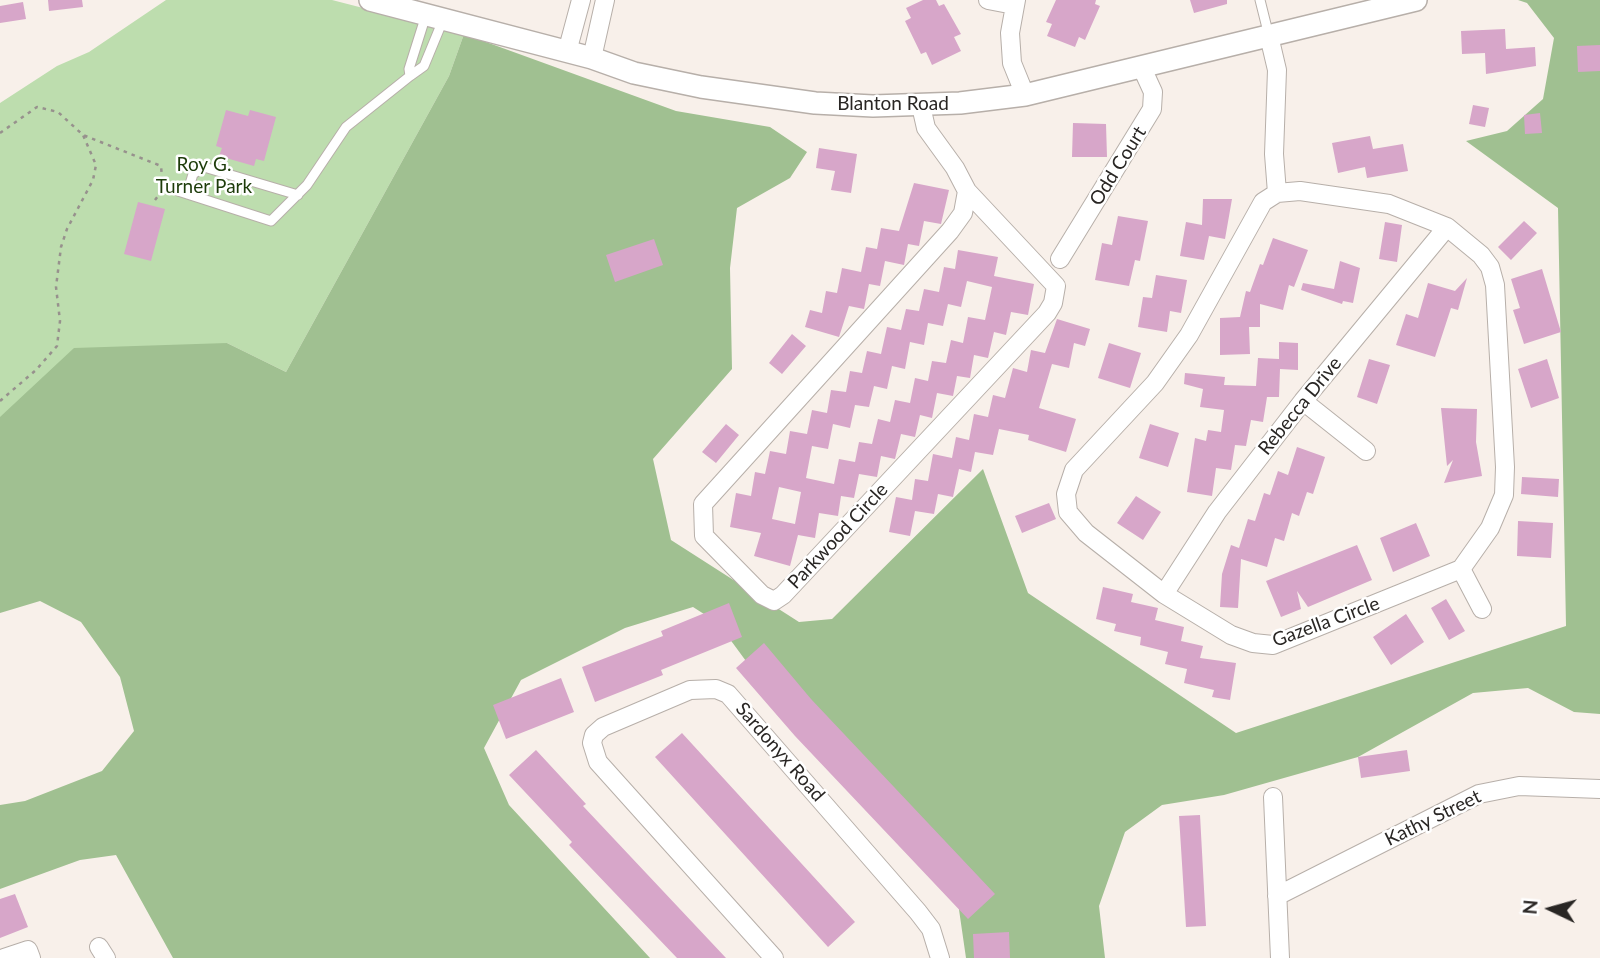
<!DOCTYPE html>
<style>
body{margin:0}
#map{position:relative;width:1600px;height:958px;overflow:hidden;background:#f8f0ea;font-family:Lato,sans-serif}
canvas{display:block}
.north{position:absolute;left:1516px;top:874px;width:70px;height:70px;-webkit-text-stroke:5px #fff;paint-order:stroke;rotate:275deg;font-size:19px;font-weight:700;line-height:28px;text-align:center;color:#292624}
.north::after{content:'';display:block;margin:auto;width:24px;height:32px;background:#292624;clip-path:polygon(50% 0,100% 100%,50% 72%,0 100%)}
</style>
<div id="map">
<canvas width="1600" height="958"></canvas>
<div class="north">N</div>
</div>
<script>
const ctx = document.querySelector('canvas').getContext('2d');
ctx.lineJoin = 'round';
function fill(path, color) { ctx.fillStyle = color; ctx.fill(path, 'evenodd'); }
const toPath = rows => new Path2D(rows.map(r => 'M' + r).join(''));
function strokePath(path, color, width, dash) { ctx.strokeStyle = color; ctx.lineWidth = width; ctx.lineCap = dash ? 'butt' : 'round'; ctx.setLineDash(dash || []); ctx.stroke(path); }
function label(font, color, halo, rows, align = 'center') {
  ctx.font = font + ' Lato,sans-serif'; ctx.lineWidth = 5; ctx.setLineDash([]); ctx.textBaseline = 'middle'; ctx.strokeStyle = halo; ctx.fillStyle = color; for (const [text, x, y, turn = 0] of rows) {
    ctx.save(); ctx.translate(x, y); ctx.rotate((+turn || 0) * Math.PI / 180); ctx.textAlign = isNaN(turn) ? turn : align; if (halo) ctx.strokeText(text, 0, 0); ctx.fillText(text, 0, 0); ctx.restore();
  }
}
const green = toPath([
 [166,0,332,0,464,34,449,76,286,372,227,343,0,420,0,103,57,66,89,52]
]);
const forest = toPath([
 [1518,0,1600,0,1600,714,1574,712,1528,688,1473,693,1358,757,1224,795,1162,805,1125,832,1099,906,1105,958,966,958,955,882,768,691,718,623,693,607,625,628,521,680,484,748,509,805,650,958,173,958,116,855,80,860,0,889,0,805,25,801,102,771,134,731,120,677,81,622,40,601,0,613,0,417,74,348,227,343,286,372,449,76,464,34,676,111,770,127,807,152,790,178,737,208,730,268,732,369,653,459,671,540,799,622,832,619,983,469,1028,593,1236,733,1566,626,1558,208,1466,141,1507,131,1543,99,1554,38,1527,3]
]);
const building = toPath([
 [48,0,82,0,83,7,49,11],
 [923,0,936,0,939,6,944,4,961,34,954,37,961,51,932,65,926,52,921,54,905,21,911,18,906,8],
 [1056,0,1096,0,1095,4,1100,6,1085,40,1079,37,1075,47,1047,36,1052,24,1046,22],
 [1190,0,1227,0,1227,4,1194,13],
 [23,2,26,19,0,23,0,6],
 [1505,29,1506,49,1535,47,1536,66,1486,74,1485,53,1462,54,1461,31],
 [1600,45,1600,71,1578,72,1577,46],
 [1473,105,1489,108,1485,127,1469,124],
 [226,110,248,116,250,110,276,117,264,161,256,159,254,166,219,156,222,148,216,146],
 [1540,113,1542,133,1525,134,1524,115],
 [1073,123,1106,124,1107,157,1072,157],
 [1370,136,1373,149,1403,144,1408,171,1367,178,1365,167,1338,173,1332,143],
 [819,148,857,154,851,193,831,190,835,171,816,168],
 [914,183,949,190,941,224,924,221,919,246,908,244,904,265,885,261,880,286,869,284,864,309,849,306,839,337,805,327,810,310,822,313,826,291,837,293,842,268,861,272,866,247,877,249,881,228,899,231],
 [1203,199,1232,199,1225,239,1209,236,1204,260,1180,256,1186,222,1202,225],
 [138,202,165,209,151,261,124,254],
 [1118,216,1148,221,1140,261,1135,260,1129,286,1095,280,1102,243,1112,245],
 [1524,221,1537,233,1511,260,1498,247],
 [1385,222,1402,225,1397,262,1379,259],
 [1273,238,1308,250,1294,287,1289,285,1283,310,1260,304,1260,327,1249,327,1250,354,1220,355,1220,318,1240,317,1246,291,1250,292,1260,264,1263,265],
 [654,239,663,265,615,282,606,255],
 [958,250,998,257,994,276,1034,284,1028,315,1011,312,1006,335,994,332,988,358,974,355,970,378,957,376,953,396,937,393,932,418,920,415,915,437,901,434,895,459,881,456,877,477,859,474,854,498,841,496,838,516,819,513,815,538,798,535,790,566,754,556,761,533,730,527,736,493,751,496,755,472,765,474,770,451,786,454,790,431,807,434,812,410,827,413,831,390,846,392,850,371,862,373,867,351,881,354,887,327,901,330,906,309,919,311,924,289,939,292,944,267,955,269],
 [967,281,992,287,985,320,968,317,963,343,951,340,946,363,932,361,928,381,915,378,910,403,895,400,890,422,878,419,872,444,859,442,855,462,839,459,834,484,806,478,812,446,828,449,833,424,850,428,855,405,869,407,874,386,887,389,892,366,905,369,910,342,924,345,928,323,943,326,948,304,961,307],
 [779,487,801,492,795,524,772,519],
 [1340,261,1360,268,1353,303,1343,301,1342,304,1301,290,1303,283,1334,289],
 [1542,269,1561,332,1524,344,1513,310,1520,308,1511,279],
 [1156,275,1187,280,1181,313,1170,311,1167,332,1138,327,1143,297,1152,298],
 [1467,278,1458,310,1451,308,1435,357,1396,345,1406,314,1418,318,1428,283,1455,291],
 [1057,319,1090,329,1085,346,1074,343,1069,368,1052,364,1039,408,1076,419,1066,452,1028,440,1029,435,999,429,993,455,975,452,971,472,959,469,953,497,938,494,934,514,915,511,910,536,889,532,896,497,912,500,915,479,928,481,933,454,952,458,956,437,969,440,974,414,988,417,993,395,1005,398,1013,368,1027,372,1031,350,1045,353],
 [792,334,806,346,782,374,769,363],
 [1279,342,1298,343,1298,370,1280,369,1279,397,1267,397,1263,422,1251,420,1246,446,1235,445,1231,470,1216,468,1212,496,1187,492,1195,438,1206,441,1208,430,1221,432,1224,410,1200,407,1203,389,1184,384,1185,373,1225,377,1224,385,1256,386,1258,358,1279,359],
 [1109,343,1141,353,1130,388,1098,378],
 [1369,359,1390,365,1377,404,1357,397],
 [1547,359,1559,398,1531,408,1518,369],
 [1441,408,1477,409,1476,442,1482,476,1444,483,1453,460,1447,466],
 [726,424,739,435,716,463,702,452],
 [1150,424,1179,433,1168,467,1139,458],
 [1297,447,1325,457,1313,494,1307,492,1299,516,1292,513,1284,541,1275,538,1267,567,1241,559,1238,608,1220,607,1222,574,1231,545,1239,548,1248,519,1255,521,1264,493,1270,495,1278,471,1288,475],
 [1522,477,1559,479,1558,497,1521,494],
 [1136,496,1161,512,1143,540,1117,523],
 [1049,503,1056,519,1022,533,1015,516],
 [1518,521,1553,523,1551,558,1517,556],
 [1416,523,1430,556,1393,572,1380,538],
 [1357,545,1372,580,1308,607,1297,591,1301,609,1281,617,1266,581],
 [1103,587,1133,594,1131,602,1158,608,1155,620,1184,627,1181,641,1203,646,1200,658,1236,663,1230,700,1212,697,1214,690,1184,683,1187,669,1165,664,1168,652,1140,645,1141,637,1114,631,1116,624,1096,619],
 [1446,599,1465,631,1449,640,1431,608],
 [729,603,742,637,661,670,663,675,595,702,582,667,663,636,661,631],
 [1406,614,1424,642,1391,665,1373,637],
 [764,643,811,699,995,894,968,919,795,736,736,668],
 [561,678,574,712,506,739,493,705],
 [682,733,855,922,828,947,655,757],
 [536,750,586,804,583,806,726,958,677,958,569,845,572,842,509,775],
 [1407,750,1410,771,1361,778,1358,757],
 [1200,815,1206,926,1186,927,1179,816],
 [15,894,28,927,0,938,0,899],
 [1009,932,1010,958,974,958,973,934]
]);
const path = toPath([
 [0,133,37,107,58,112,83,135,161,166,163,188],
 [155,200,164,188],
 [0,401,36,370,57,346,60,321,56,287,61,247,67,229,93,180,96,165,83,135]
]);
const service = toPath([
 [1260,0,1269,36],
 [426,15,409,69,410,76,424,66,443,20],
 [178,191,271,221,307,185,346,127,410,76],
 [187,194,193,174,204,167,298,195]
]);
const minor = toPath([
 [988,0,1014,5],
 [1016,0,1010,33,1012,63,1025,95],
 [1269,36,1277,70,1274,154,1277,193,1263,202,1189,335,1155,383,1074,470,1066,494,1068,512,1086,533,1164,594,1231,635,1253,643,1273,645,1461,569,1490,528,1504,495,1505,467,1495,285,1490,267,1481,255,1447,227,1389,204,1300,191,1277,193],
 [567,52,581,0],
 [592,58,605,0],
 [921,106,926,128,955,168,967,191],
 [967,191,1056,286,1053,303,1047,313,783,595,774,601,762,595,704,536,703,504,950,231,963,213,967,191],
 [1060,259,1152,109,1153,92,1142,68],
 [1303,401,1366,451],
 [1461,569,1482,609],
 [1164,594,1217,512,1303,401,1447,227],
 [1273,797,1280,958],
 [1277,896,1479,794,1519,786,1600,789],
 [99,947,106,958],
 [4,958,28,950,31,958],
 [774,958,598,762,592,743,594,735,603,727,690,690,716,689,728,694,918,912,931,929,940,958]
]);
const tertiary = toPath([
 [370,0,592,58,634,73,701,87,815,103,873,106,960,103,1025,95,1416,0]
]);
const streetNames = [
 ["Blanton Road",893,104],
 ["Odd Court",1118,166,-58],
 ["Rebecca Drive",1300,406,-51],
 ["Parkwood Circle",838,536,-47],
 ["Gazella Circle",1326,622,-20],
 ["Sardonyx Road",780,752,49],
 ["Kathy Street",1433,818,-26]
];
const parkNames = [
 ["Roy G.",204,165],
 ["Turner Park",204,187]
];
fill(green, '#bdddae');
fill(forest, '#a0c091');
fill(building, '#d7a6c9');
strokePath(service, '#b7afa9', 11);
strokePath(minor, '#b7afa9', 20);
strokePath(tertiary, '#b7afa9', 24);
strokePath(path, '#97918d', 2.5, [3.5, 5]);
strokePath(service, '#fff', 9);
strokePath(minor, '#fff', 18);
strokePath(tertiary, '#fff', 21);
label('19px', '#292624', '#fff', streetNames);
label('19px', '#1d3c0a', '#fff', parkNames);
</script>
